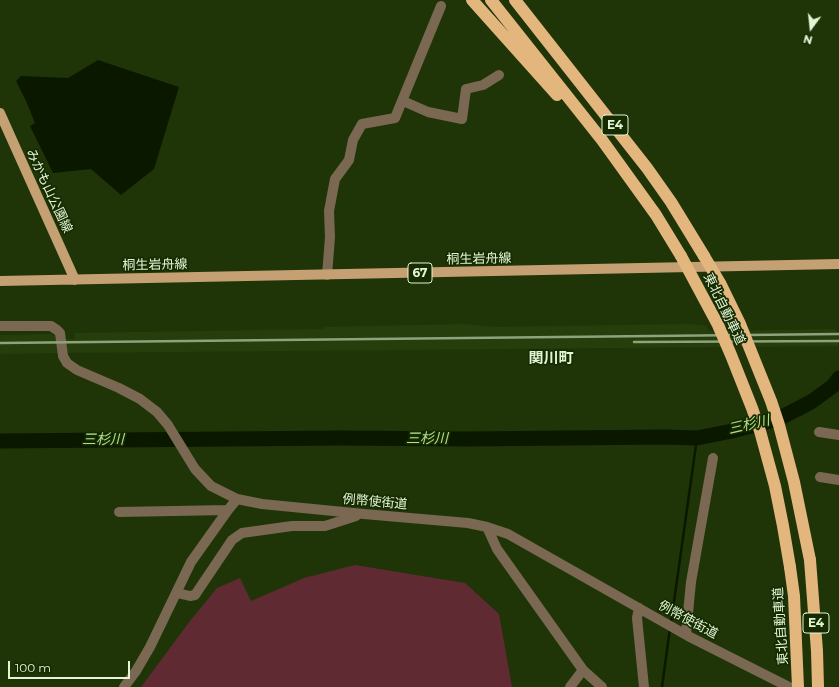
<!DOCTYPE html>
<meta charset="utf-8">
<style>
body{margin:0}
#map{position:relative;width:839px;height:687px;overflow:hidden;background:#1f3508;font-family:Montserrat,sans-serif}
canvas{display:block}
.north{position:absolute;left:791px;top:8px;width:40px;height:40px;-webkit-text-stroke:3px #162b00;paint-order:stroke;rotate:195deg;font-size:11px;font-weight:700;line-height:16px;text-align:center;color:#e2f5d5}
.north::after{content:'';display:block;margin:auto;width:14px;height:18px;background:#e2f5d5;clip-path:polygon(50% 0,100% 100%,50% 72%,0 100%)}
.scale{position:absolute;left:8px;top:661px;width:122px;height:18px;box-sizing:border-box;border:2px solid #e2f5d5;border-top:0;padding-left:5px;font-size:12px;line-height:14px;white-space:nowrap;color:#e2f5d5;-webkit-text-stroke:3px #162b00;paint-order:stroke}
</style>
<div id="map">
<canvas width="839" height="687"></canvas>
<div class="north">N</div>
<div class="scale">100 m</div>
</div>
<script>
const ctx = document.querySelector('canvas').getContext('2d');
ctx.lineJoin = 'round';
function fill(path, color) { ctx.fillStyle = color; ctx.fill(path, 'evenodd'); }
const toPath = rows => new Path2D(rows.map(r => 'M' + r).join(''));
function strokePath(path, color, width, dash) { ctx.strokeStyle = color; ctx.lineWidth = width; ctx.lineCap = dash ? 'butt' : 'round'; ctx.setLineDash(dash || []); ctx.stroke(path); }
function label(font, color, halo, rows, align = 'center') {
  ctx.font = font + ' Montserrat,"Noto Sans JP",sans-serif'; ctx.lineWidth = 3.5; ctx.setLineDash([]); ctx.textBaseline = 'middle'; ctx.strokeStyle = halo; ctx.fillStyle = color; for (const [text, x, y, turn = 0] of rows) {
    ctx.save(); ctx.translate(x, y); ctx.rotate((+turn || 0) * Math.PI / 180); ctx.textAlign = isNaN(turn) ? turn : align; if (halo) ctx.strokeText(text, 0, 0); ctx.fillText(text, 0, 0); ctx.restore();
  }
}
const built = toPath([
 [465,324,495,327,691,324,706,326,709,331,834,329,839,333,838,346,67,353,65,339,74,339,75,333,321,329,326,327],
 [51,334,55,336,57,340,58,353,0,354,0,335]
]);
const green = toPath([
 [355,565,465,583,499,614,512,687,141,687,190,621,217,588,240,578,251,601,304,578]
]);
const water = toPath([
 [98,60,179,87,154,169,121,195,91,169,53,173,30,126,35,123,26,101,16,81,21,76,68,78]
]);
const stream = toPath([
 [671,623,697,438],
 [662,687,670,628]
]);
const river = toPath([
 [0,441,340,438,467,439,665,437,697,438,732,431,778,419,811,402,833,386,839,378]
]);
const minor = toPath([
 [403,101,428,112,462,119,466,89,483,85,499,75],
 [327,275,330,237,329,211,335,179,349,160,353,140,362,124,395,118,441,6],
 [0,326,51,326,57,330,60,333,63,356,67,363,77,370,119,388,140,399,157,412,168,425,195,469,211,486,237,499,262,504,364,514,468,523,487,527,508,534,688,636,789,687],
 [819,432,839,435],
 [820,477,839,480],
 [119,512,228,510],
 [487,527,497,549,583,670,602,687],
 [177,593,190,596,195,595,232,540,242,533,292,526,325,526,356,516],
 [639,608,637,618,644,687],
 [686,634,691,582,713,458],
 [124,687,136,671,150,647,191,562,228,510,237,499],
 [570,687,583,670]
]);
const major = toPath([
 [0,113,75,280],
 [0,281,839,264]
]);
const highway = toPath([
 [472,0,557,95],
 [491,0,602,140,656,215,681,256],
 [515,0,647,168,671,202,704,256],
 [810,560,817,651,818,687],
 [790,567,794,596,798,687]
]);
const rail = toPath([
 [634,342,839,341],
 [0,343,839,334]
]);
const highwayBridge = toPath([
 [681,256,718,325,731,355,752,408,760,431,775,486,783,526,790,567],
 [704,256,720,283,740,324,771,401,779,425,794,482,810,560]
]);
const shields = [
 [615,125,26],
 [420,273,24],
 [816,623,26]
];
const shieldNames = [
 ["E4",615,125],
 ["67",420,273],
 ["E4",816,623]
];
const streetNames = [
 ["みかも山公園線",49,191,65],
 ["桐生岩舟線",479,259,-1],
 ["桐生岩舟線",155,265,-1],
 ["東北自動車道",724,309,64],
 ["例幣使街道",375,502,5],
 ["例幣使街道",688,620,28],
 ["東北自動車道",781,626,-94]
];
const waterNames = [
 ["三杉川",749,425,-13],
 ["三杉川",427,439],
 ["三杉川",103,440]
];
const quarterNames = [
 ["関川町",551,359]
];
fill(built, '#253e0b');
fill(green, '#602a32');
fill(water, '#0a1800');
strokePath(stream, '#0a1800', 2.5);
strokePath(river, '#0a1800', 15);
strokePath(minor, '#7a6852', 10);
strokePath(major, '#c5a072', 10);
strokePath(highway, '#e3b67e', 12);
strokePath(rail, '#8ea27d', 2.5);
strokePath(highwayBridge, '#e3b67e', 12);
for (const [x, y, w] of shields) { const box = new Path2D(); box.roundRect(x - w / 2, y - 10, w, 20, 3); ctx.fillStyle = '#162b00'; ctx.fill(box); strokePath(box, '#e2f5d5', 1); }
label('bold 12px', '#e2f5d5', null, shieldNames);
label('13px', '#e2f5d5', '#162b00', streetNames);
label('italic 14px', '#b3e18e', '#162b00', waterNames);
label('bold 15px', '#e2f5d5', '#162b00', quarterNames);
</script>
